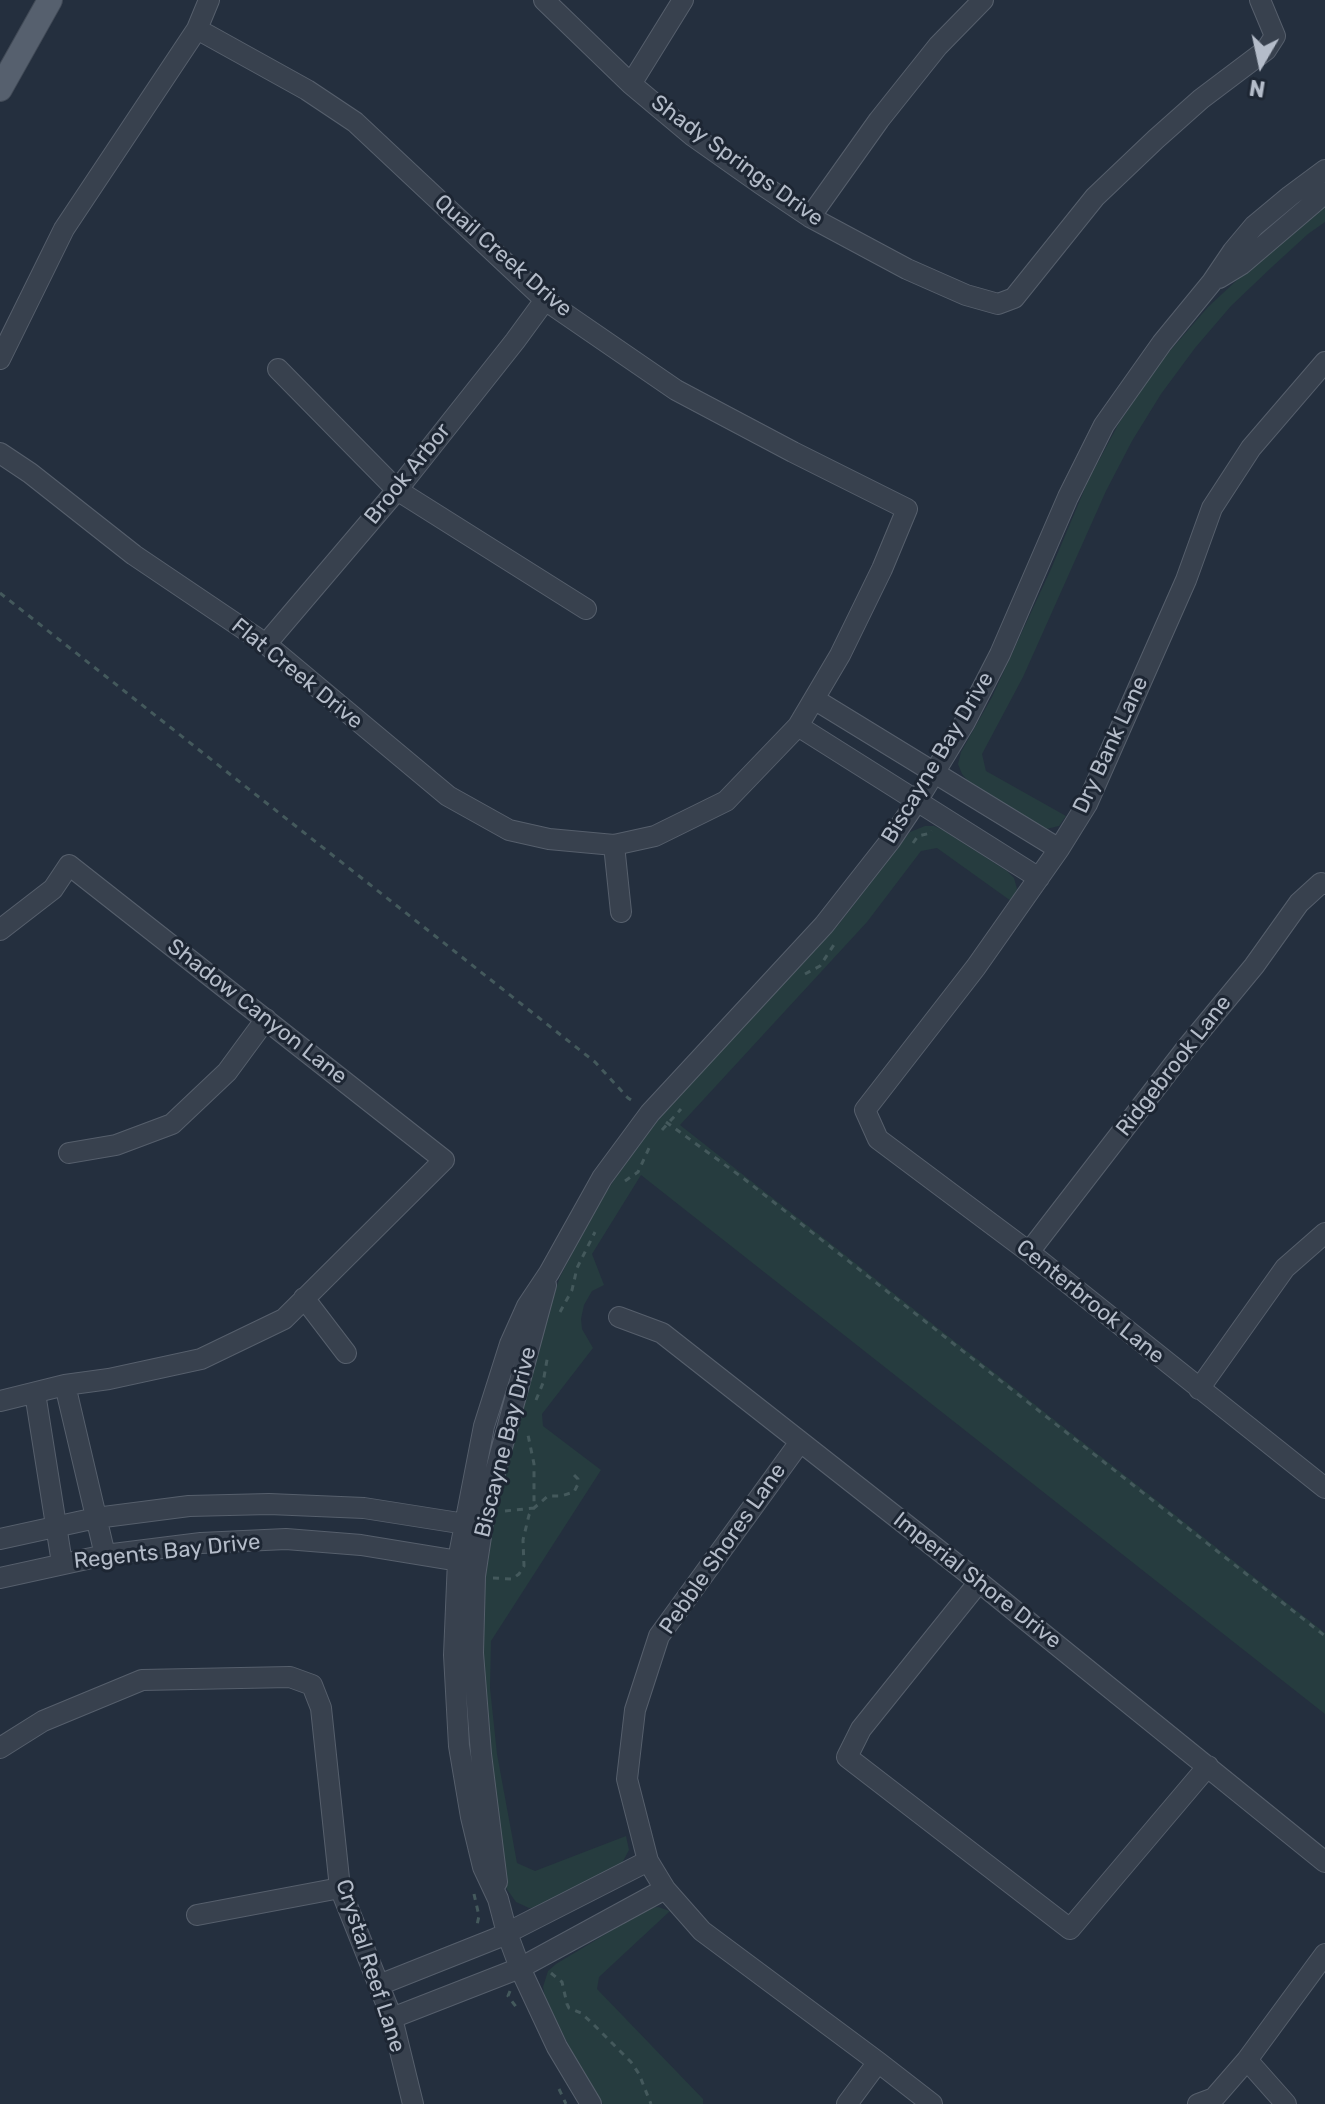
<!DOCTYPE html>
<style>
body{margin:0}
#map{position:relative;width:1325px;height:2104px;overflow:hidden;background:#242f3e;font-family:Rubik,sans-serif}
canvas{display:block}
.north{position:absolute;left:1221px;top:24px;width:80px;height:80px;-webkit-text-stroke:6px #1d2633;paint-order:stroke;rotate:189deg;font-size:22px;font-weight:700;line-height:32px;text-align:center;color:#b4bcc9}
.north::after{content:'';display:block;margin:auto;width:28px;height:36px;background:#b4bcc9;clip-path:polygon(50% 0,100% 100%,50% 72%,0 100%)}
</style>
<div id="map">
<canvas width="1325" height="2104"></canvas>
<div class="north">N</div>
</div>
<script>
const ctx = document.querySelector('canvas').getContext('2d');
ctx.lineJoin = 'round';
function fill(path, color) { ctx.fillStyle = color; ctx.fill(path, 'evenodd'); }
const toPath = rows => new Path2D(rows.map(r => 'M' + r).join(''));
function strokePath(path, color, width, dash) { ctx.strokeStyle = color; ctx.lineWidth = width; ctx.lineCap = dash ? 'butt' : 'round'; ctx.setLineDash(dash || []); ctx.stroke(path); }
function label(font, color, halo, rows, align = 'center') {
  ctx.font = font + ' Rubik,sans-serif'; ctx.lineWidth = 6; ctx.setLineDash([]); ctx.textBaseline = 'middle'; ctx.strokeStyle = halo; ctx.fillStyle = color; for (const [text, x, y, turn = 0] of rows) {
    ctx.save(); ctx.translate(x, y); ctx.rotate((+turn || 0) * Math.PI / 180); ctx.textAlign = isNaN(turn) ? turn : align; if (halo) ctx.strokeText(text, 0, 0); ctx.fillText(text, 0, 0); ctx.restore();
  }
}
const green = toPath([
 [1325,204,1325,222,1308,234,1273,266,1231,306,1195,348,1161,394,1132,441,1106,491,1023,677,982,754,986,771,1066,816,1059,826,1046,829,969,782,962,774,958,764,961,752,992,697,1051,569,1088,481,1119,423,1162,360,1208,307,1263,256],
 [925,826,934,826,943,830,1007,871,1014,878,1017,889,1011,901,937,848,921,851,867,922,680,1125,1325,1633,1325,1714,641,1175,592,1254,604,1285,592,1291,584,1305,581,1319,582,1329,593,1348,542,1414,543,1426,601,1470,491,1641,490,1688,497,1754,517,1863,535,1871,626,1836,629,1850,622,1863,545,1907,529,1908,516,1902,506,1888,486,1738,481,1680,482,1609,489,1544,504,1454,534,1354,560,1277,591,1216,625,1163,663,1113,839,924,910,832],
 [658,1907,670,1911,599,1977,597,1989,703,2099,703,2104,603,2104,571,2050,545,1998,543,1987,548,1971,556,1964,649,1908]
]);
const path = toPath([
 [0,593,595,1062,628,1098,636,1103],
 [913,843,918,836,931,833,932,831],
 [805,974,820,966,837,940],
 [666,1122,743,1178,1325,1636],
 [662,1130,681,1109],
 [625,1181,638,1172,650,1146],
 [560,1312,572,1290,577,1268,595,1232],
 [536,1400,543,1383,548,1354],
 [505,1511,534,1508,534,1464,527,1430],
 [493,1578,512,1579,519,1574,524,1566,523,1540,529,1515,534,1508,548,1496,561,1496,574,1492,578,1484,578,1479,574,1475],
 [474,1894,479,1916,477,1925],
 [551,1973,562,1982,567,2004,569,2008,581,2013,592,2023,631,2062,639,2074,651,2104],
 [510,1991,508,1996,517,2008],
 [559,2089,566,2104]
]);
const minor = toPath([
 [544,0,631,84,693,136,761,184,810,217,907,269,966,295,998,304,1014,298,1095,197,1156,139,1201,99,1266,50,1275,36,1260,0],
 [631,84,683,0],
 [810,217,879,120,938,46,983,0],
 [1219,278,1242,264,1325,193],
 [0,359,64,229,197,29,209,0],
 [1325,362,1251,448,1212,508,1186,580,1087,804,1059,849,976,967,865,1110,878,1139,1029,1252,1325,1488],
 [278,369,397,490,586,609],
 [0,453,30,473,134,555,266,644,448,796,509,830,549,839,614,845,655,836,726,801,798,726,840,655,882,569,907,509,793,452,676,390,545,300,355,122,307,90,197,29],
 [266,644,397,490,515,341,545,300],
 [814,699,1059,849],
 [798,726,1039,878],
 [614,845,621,912],
 [0,930,53,889,69,865,444,1160,284,1319,201,1359,109,1379,65,1385,0,1401],
 [69,1153,116,1145,172,1124,227,1072,266,1019],
 [1029,1252,1188,1046,1254,966,1299,903,1321,883,1325,884],
 [304,1298,346,1353],
 [619,1317,662,1333,979,1582,1325,1862],
 [65,1385,105,1555],
 [1199,1389,1285,1268,1325,1233],
 [35,1393,62,1563],
 [800,1442,659,1636,635,1710,627,1779,648,1861,665,1889,702,1931,878,2062,932,2104],
 [0,1539,96,1518,189,1506,269,1504,364,1508,478,1526],
 [0,1578,105,1555,201,1543,286,1539,361,1545,471,1563],
 [979,1582,861,1729,847,1757,1070,1929,1208,1766],
 [0,1748,43,1721,142,1680,290,1677,312,1685,321,1708,340,1888,392,2018,413,2104],
 [497,1882,481,1754,473,1653,475,1576,485,1510,546,1285],
 [197,1915,340,1888],
 [379,1985,497,1938,648,1861],
 [392,2018,520,1968,665,1889],
 [1247,2060,1286,2104],
 [591,2104,557,2047,520,1968,507,1933,498,1899,483,1867,471,1817,459,1746,454,1655,458,1560,484,1426,510,1344,527,1306,549,1273,602,1178,650,1113,824,925,890,841,917,801,965,722,1000,654,1068,497,1104,425,1162,343,1212,282,1233,251,1254,226,1290,196,1325,170],
 [847,2104,878,2062],
 [1198,2104,1214,2098,1247,2060,1325,1954]
]);
const major = toPath([
 [0,89,50,0]
]);
const streetNames = [
 ["Shady Springs Drive",737,161,36],
 ["Quail Creek Drive",503,256,41],
 ["Brook Arbor",408,474,-51],
 ["Flat Creek Drive",297,674,39],
 ["Dry Bank Lane",1111,745,-65],
 ["Biscayne Bay Drive",938,758,-59],
 ["Shadow Canyon Lane",257,1012,38],
 ["Ridgebrook Lane",1174,1066,-52],
 ["Centerbrook Lane",1090,1302,39],
 ["Biscayne Bay Drive",506,1442,-76],
 ["Pebble Shores Lane",723,1549,-55],
 ["Regents Bay Drive",167,1552,-6],
 ["Imperial Shore Drive",977,1581,38],
 ["Crystal Reef Lane",370,1966,72]
];
fill(green, '#263c3f');
strokePath(minor, '#565f6c', 22);
strokePath(major, '#414a57', 26);
strokePath(path, '#44595c', 3, [6, 6]);
strokePath(minor, '#38414e', 20);
strokePath(major, '#56606e', 24);
label('22px', '#b4bcc9', '#1d2633', streetNames);
</script>
